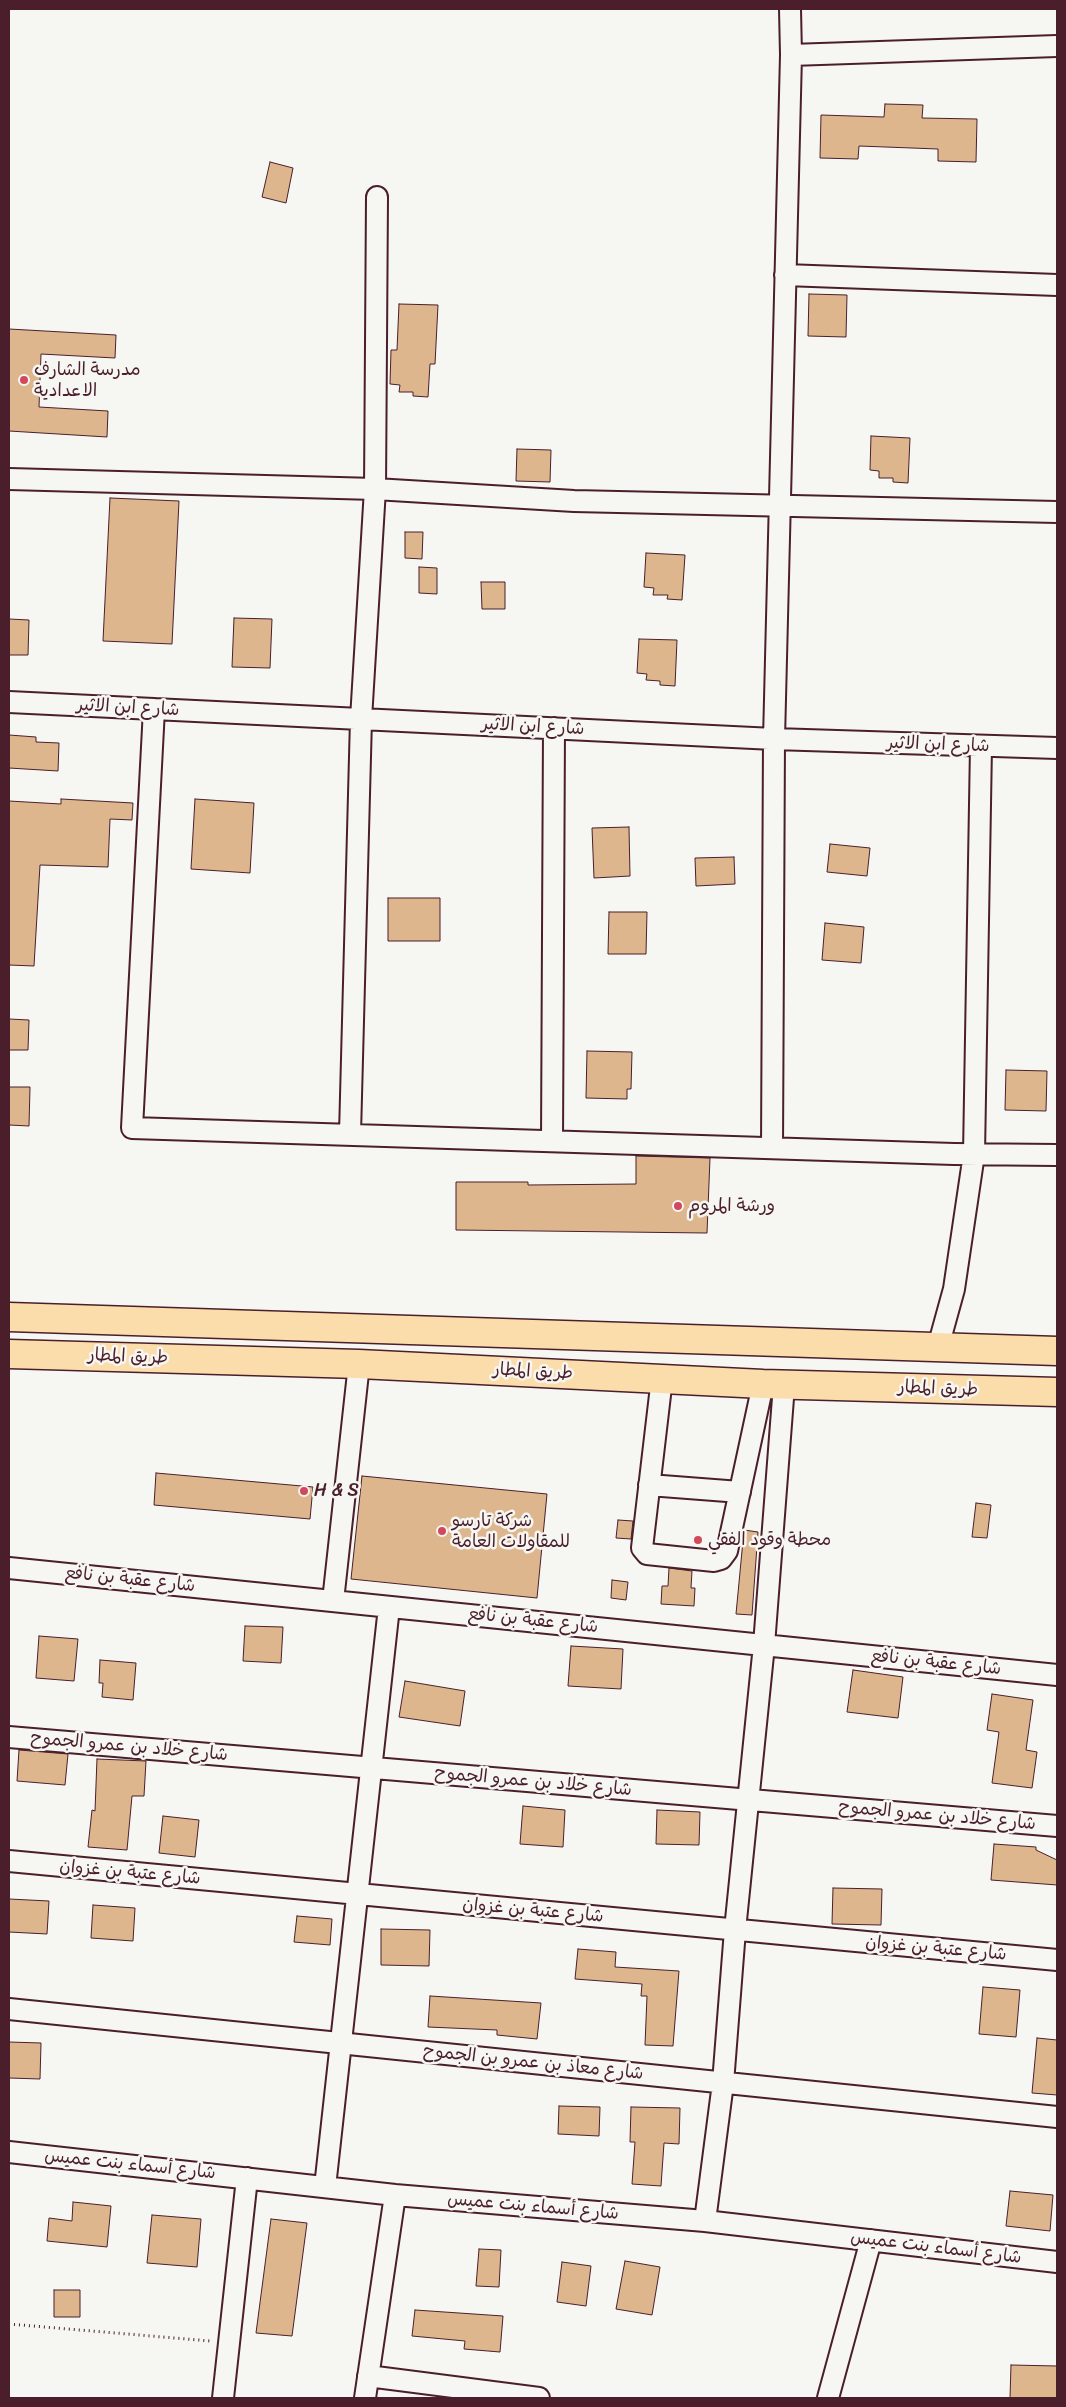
<!DOCTYPE html>
<meta charset="utf-8">
<style>
body{margin:0}
#map{position:relative;width:1066px;height:2407px;overflow:hidden;background:#f6f6f2;font-family:Sriracha,sans-serif}
canvas{display:block}
.frame{position:absolute;inset:0;border:10px solid #4a1f2b;pointer-events:none}
</style>
<div id="map">
<canvas width="1066" height="2407"></canvas>
<div class="frame"></div>
</div>
<script>
const ctx = document.querySelector('canvas').getContext('2d');
ctx.lineJoin = 'round';
function fill(path, color) { ctx.fillStyle = color; ctx.fill(path, 'evenodd'); }
const toPath = rows => new Path2D(rows.map(r => 'M' + r).join(''));
function strokePath(path, color, width, dash) { ctx.strokeStyle = color; ctx.lineWidth = width; ctx.lineCap = dash ? 'butt' : 'round'; ctx.setLineDash(dash || []); ctx.stroke(path); }
function label(font, color, halo, rows, align = 'center') {
  ctx.font = font + ' Sriracha,"Playpen Sans Arabic",sans-serif'; ctx.lineWidth = 5; ctx.setLineDash([]); ctx.textBaseline = 'middle'; ctx.strokeStyle = halo; ctx.fillStyle = color; for (const [text, x, y, turn = 0] of rows) {
    ctx.save(); ctx.translate(x, y); ctx.rotate((+turn || 0) * Math.PI / 180); ctx.textAlign = isNaN(turn) ? turn : align; if (halo) ctx.strokeText(text, 0, 0); ctx.fillText(text, 0, 0); ctx.restore();
  }
}
const building = toPath([
 [885,104,923,105,922,118,977,119,976,162,938,161,938,149,859,146,858,159,820,158,821,115,884,117,885,104],
 [270,162,293,168,286,203,262,197,270,162],
 [809,294,847,295,846,337,808,336,809,294],
 [399,304,438,305,435,364,430,364,428,397,413,396,413,392,399,392,400,385,390,384,391,350,397,350,399,304],
 [9,329,116,335,115,358,41,354,39,407,108,411,107,437,9,431,9,329],
 [871,436,910,438,908,483,893,482,893,478,879,478,879,471,870,470,871,436],
 [517,449,551,450,550,482,516,481,517,449],
 [110,498,179,501,172,644,103,641,110,498],
 [405,532,423,532,422,559,405,558,405,532],
 [646,553,685,555,682,600,667,599,668,595,653,595,654,588,644,587,646,553],
 [419,567,437,568,437,594,419,593,419,567],
 [481,582,505,582,505,609,482,609,481,582],
 [234,618,272,619,270,668,232,667,234,618],
 [9,619,29,620,28,655,9,655,9,619],
 [639,639,677,640,675,686,660,685,660,681,646,680,647,674,637,673,639,639],
 [9,735,36,737,36,742,59,743,58,771,9,768,9,735],
 [61,799,133,803,132,820,110,819,108,867,40,865,34,966,9,965,9,801,61,804,61,799],
 [195,799,254,803,250,873,191,869,195,799],
 [629,827,630,876,594,878,592,828,629,827],
 [830,844,870,848,867,876,827,872,830,844],
 [734,857,735,884,696,886,695,858,734,857],
 [388,898,440,898,440,941,388,941,388,898],
 [609,912,647,912,646,954,608,954,609,912],
 [825,923,864,927,861,963,822,960,825,923],
 [9,1019,29,1020,28,1050,9,1050,9,1019],
 [587,1051,632,1052,631,1089,627,1089,627,1099,586,1098,587,1051],
 [1006,1070,1047,1071,1046,1111,1005,1110,1006,1070],
 [9,1087,30,1087,29,1126,9,1125,9,1087],
 [636,1156,710,1158,707,1233,456,1230,456,1182,528,1182,528,1185,636,1184,636,1156],
 [156,1473,313,1487,310,1519,154,1505,156,1473],
 [362,1476,547,1494,537,1598,351,1579,362,1476],
 [976,1503,991,1505,987,1538,972,1537,976,1503],
 [618,1520,633,1521,631,1539,616,1538,618,1520],
 [744,1530,758,1532,752,1615,736,1614,744,1530],
 [669,1568,692,1571,691,1588,695,1588,694,1606,661,1604,662,1586,668,1586,669,1568],
 [612,1580,628,1582,626,1600,611,1598,612,1580],
 [245,1626,283,1627,281,1663,243,1661,245,1626],
 [39,1636,78,1639,74,1681,36,1678,39,1636],
 [571,1646,623,1649,621,1689,568,1686,571,1646],
 [100,1660,136,1663,133,1700,102,1697,103,1683,99,1683,100,1660],
 [853,1670,903,1677,898,1718,847,1712,853,1670],
 [405,1681,465,1691,460,1726,399,1717,405,1681],
 [992,1694,1033,1700,1026,1750,1037,1752,1032,1788,992,1783,999,1732,987,1730,992,1694],
 [19,1750,68,1754,65,1785,17,1781,19,1750],
 [97,1759,146,1761,144,1796,132,1796,127,1850,88,1847,92,1810,95,1811,97,1759],
 [523,1806,565,1810,563,1847,520,1844,523,1806],
 [657,1810,700,1812,699,1845,656,1844,657,1810],
 [163,1816,199,1820,195,1857,159,1853,163,1816],
 [994,1844,1036,1847,1036,1850,1057,1860,1057,1885,991,1880,994,1844],
 [833,1888,882,1889,881,1925,832,1924,833,1888],
 [9,1899,49,1901,47,1934,9,1932,9,1899],
 [93,1905,135,1908,133,1941,91,1938,93,1905],
 [297,1916,332,1919,330,1945,294,1942,297,1916],
 [381,1929,430,1930,429,1966,381,1965,381,1929],
 [578,1949,616,1952,615,1967,679,1971,673,2046,645,2045,647,1996,641,1996,642,1984,575,1979,578,1949],
 [983,1987,1020,1990,1016,2037,979,2034,983,1987],
 [430,1996,541,2003,537,2039,497,2035,497,2030,428,2027,430,1996],
 [1037,2038,1057,2040,1057,2095,1032,2093,1037,2038],
 [9,2042,41,2043,40,2079,9,2078,9,2042],
 [559,2106,600,2107,599,2136,558,2134,559,2106],
 [631,2107,680,2108,679,2144,664,2143,661,2186,632,2184,635,2142,630,2142,631,2107],
 [1010,2191,1053,2195,1050,2231,1006,2226,1010,2191],
 [73,2202,111,2206,107,2247,47,2241,49,2218,72,2221,73,2202],
 [152,2215,201,2219,197,2267,147,2263,152,2215],
 [271,2219,307,2223,292,2336,256,2333,271,2219],
 [479,2249,501,2250,499,2287,476,2286,479,2249],
 [625,2261,660,2267,652,2315,616,2309,625,2261],
 [562,2262,591,2266,586,2306,557,2302,562,2262],
 [54,2290,80,2290,80,2317,54,2317,54,2290],
 [415,2310,503,2316,500,2352,464,2349,465,2341,412,2336,415,2310],
 [1011,2365,1057,2366,1057,2398,1010,2398,1011,2365]
]);
const path = toPath([
 [9,2324,210,2341]
]);
const minor = toPath([
 [791,55,1057,46],
 [785,275,1057,285],
 [9,479,375,489,574,501,1057,512],
 [9,702,774,739,1057,748],
 [154,709,132,1128,954,1154,1057,1155],
 [350,1134,361,719,375,489,377,197],
 [552,1141,554,728],
 [772,1148,774,739,791,55,790,9],
 [938,1347,954,1289,974,1154,981,746],
 [662,1378,642,1548,647,1554,714,1561,721,1559,727,1551,763,1384],
 [649,1485,740,1492],
 [9,1568,1057,1675],
 [333,1601,359,1364],
 [9,1737,1057,1826],
 [9,1861,1057,1960],
 [9,2009,1057,2117],
 [9,2152,395,2195,705,2221,1057,2262],
 [325,2187,389,1607],
 [705,2221,723,2083,735,1930,764,1645,784,1385],
 [368,2376,539,2398],
 [223,2398,247,2178],
 [365,2398,395,2195],
 [828,2398,871,2240]
]);
const highway = toPath([
 [9,1317,1057,1351],
 [9,1354,359,1364,763,1384,1057,1392]
]);
const markers = [
 [24,380,5,"#d1495b"],
 [678,1206,5,"#d1495b"],
 [304,1491,5,"#d1495b"],
 [442,1531,5,"#d1495b"],
 [698,1540,5,"#d1495b"]
];
const poiNames = [
 ["مدرسة الشارف",34,370],
 ["الاعدادية",34,391],
 ["ورشة المروم",688,1206],
 ["H & S",314,1491],
 ["شركة تارسو",452,1521],
 ["للمقاولات العامة",452,1542],
 ["محطة وقود الفقي",708,1540]
];
const streetNames = [
 ["شارع ابن الاثير",128,708,3],
 ["شارع ابن الاثير",533,727,3],
 ["شارع ابن الاثير",938,745,2],
 ["طريق المطار",128,1357,2],
 ["طريق المطار",533,1372,3],
 ["طريق المطار",938,1389,2],
 ["شارع عقبة بن نافع",130,1580,6],
 ["شارع عقبة بن نافع",533,1621,6],
 ["شارع عقبة بن نافع",936,1663,6],
 ["شارع خلاد بن عمرو الجموح",129,1747,5],
 ["شارع خلاد بن عمرو الجموح",533,1782,5],
 ["شارع خلاد بن عمرو الجموح",937,1816,5],
 ["شارع عتبة بن غزوان",130,1873,5],
 ["شارع عتبة بن غزوان",533,1911,5],
 ["شارع عتبة بن غزوان",936,1949,5],
 ["شارع معاذ بن عمرو بن الجموح",533,2063,6],
 ["شارع أسماء بنت عميس",130,2165,6],
 ["شارع أسماء بنت عميس",533,2207,5],
 ["شارع أسماء بنت عميس",936,2248,7]
];
fill(building, '#ddb68e');
strokePath(building, '#4a1f2b', 1);
strokePath(minor, '#4a1f2b', 24);
strokePath(highway, '#4a1f2b', 31);
strokePath(path, '#4a1f2b', 3, [1, 4]);
strokePath(minor, '#f6f6f2', 20);
strokePath(highway, '#faddab', 28);
for (const [x, y, r, color] of markers) { const dot = new Path2D(); dot.arc(x, y, r, 0, 2 * Math.PI); ctx.fillStyle = color; ctx.fill(dot); strokePath(dot, '#f6f6f2', 2); }
label('18px', '#4a1f2b', '#f6f6f2', poiNames, 'left');
label('18px', '#4a1f2b', '#f6f6f2', streetNames);
</script>
